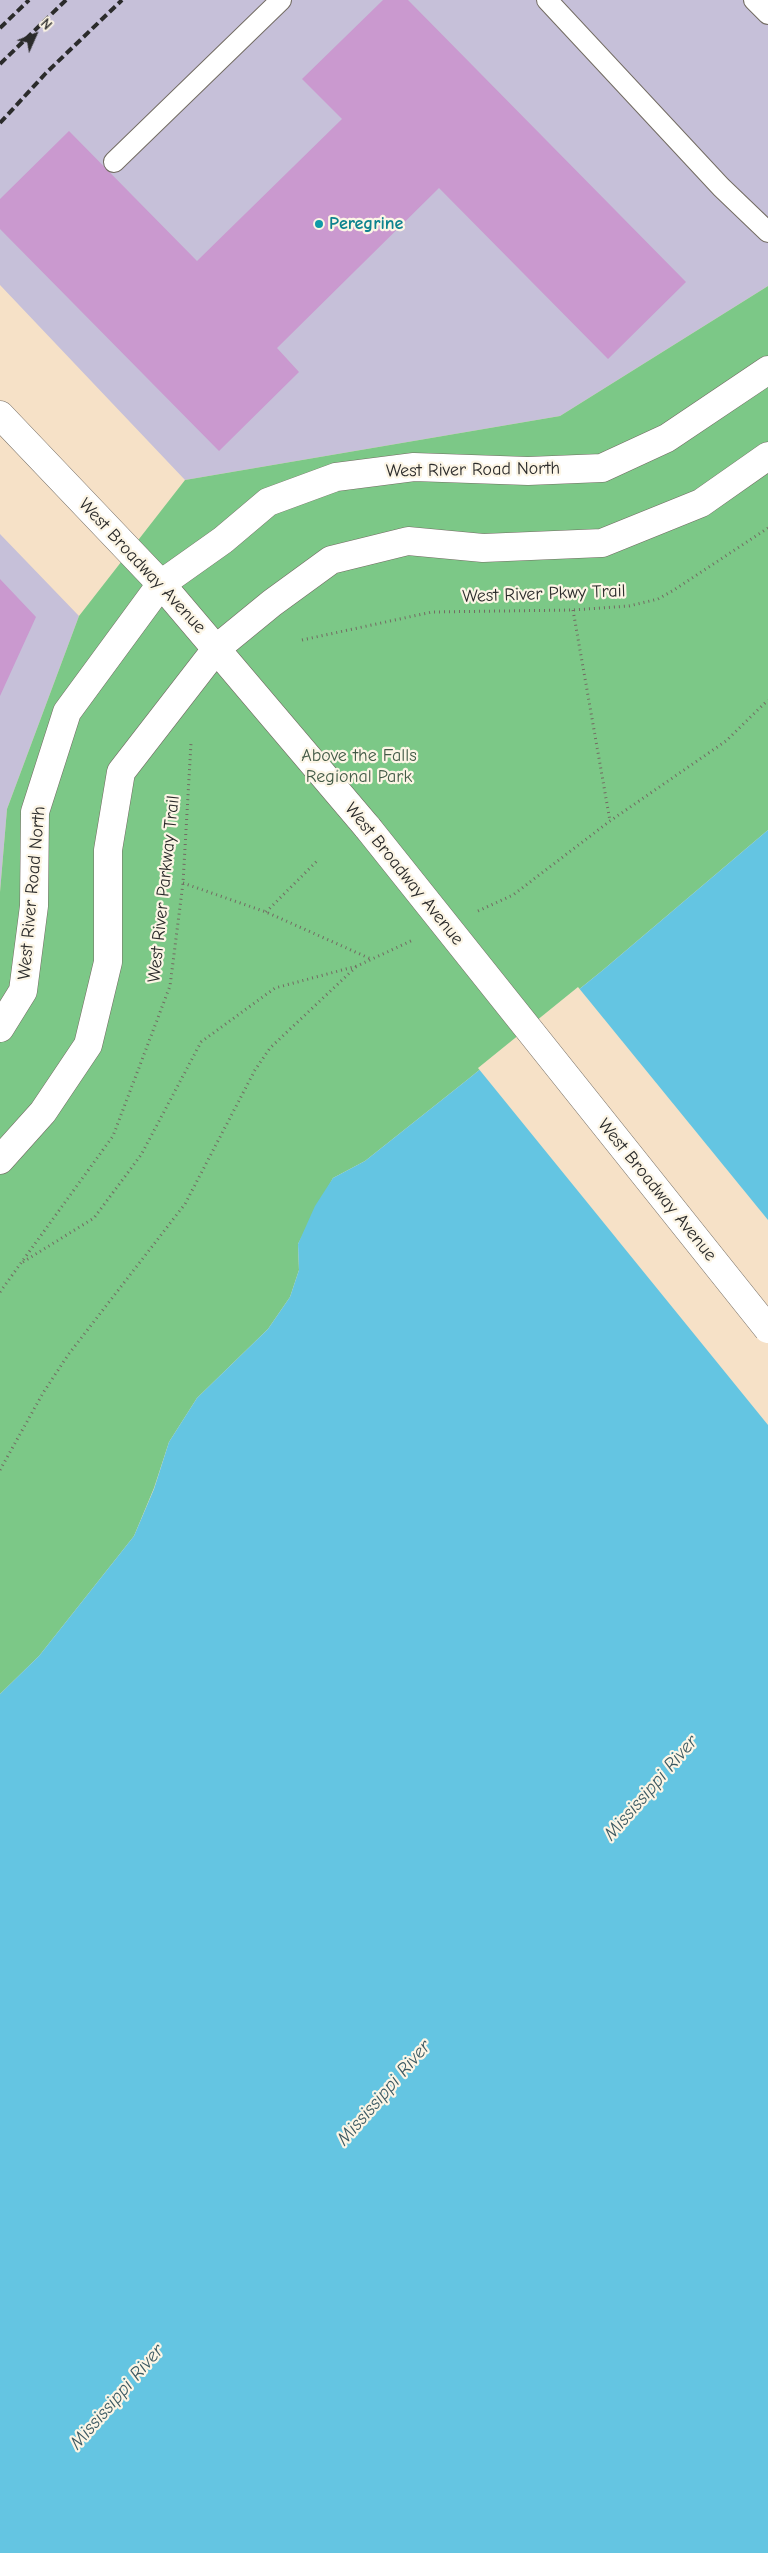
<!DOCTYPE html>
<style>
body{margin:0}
#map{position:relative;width:768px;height:2553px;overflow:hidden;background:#f6e1c7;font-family:"Comic Neue",sans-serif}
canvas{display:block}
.north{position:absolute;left:10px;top:10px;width:50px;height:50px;-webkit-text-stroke:4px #fcf5e5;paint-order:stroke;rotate:46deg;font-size:14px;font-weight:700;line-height:20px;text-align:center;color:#2b2b2b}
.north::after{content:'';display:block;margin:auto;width:18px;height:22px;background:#2b2b2b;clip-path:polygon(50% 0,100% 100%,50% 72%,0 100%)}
</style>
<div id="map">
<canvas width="768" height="2553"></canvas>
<div class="north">N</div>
</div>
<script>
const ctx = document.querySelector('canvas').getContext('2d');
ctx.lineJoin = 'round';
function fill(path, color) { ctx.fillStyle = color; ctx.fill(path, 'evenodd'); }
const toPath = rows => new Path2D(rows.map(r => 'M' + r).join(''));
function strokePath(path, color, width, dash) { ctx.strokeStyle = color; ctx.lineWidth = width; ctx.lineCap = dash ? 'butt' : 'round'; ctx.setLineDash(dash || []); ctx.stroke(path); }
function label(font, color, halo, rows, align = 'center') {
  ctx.font = font + ' "Comic Neue",sans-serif'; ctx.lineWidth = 4.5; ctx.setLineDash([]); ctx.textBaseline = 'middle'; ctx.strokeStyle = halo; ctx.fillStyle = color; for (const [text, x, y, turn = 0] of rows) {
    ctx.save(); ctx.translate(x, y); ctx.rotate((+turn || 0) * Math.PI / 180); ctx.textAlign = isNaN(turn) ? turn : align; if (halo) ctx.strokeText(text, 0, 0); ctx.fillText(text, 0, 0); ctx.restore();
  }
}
const industrial = toPath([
 [0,0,768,0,768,286,560,416,185,480,0,285],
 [0,534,79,616,7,809,0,892]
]);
const green = toPath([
 [768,286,768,830,603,970,467,1080,365,1161,333,1178,298,1244,299,1270,290,1297,268,1329,197,1398,169,1442,154,1488,134,1536,39,1656,0,1694,0,892,7,809,79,616,185,480,560,416]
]);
const water = toPath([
 [768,830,768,2553,0,2553,0,1694,39,1656,134,1536,154,1489,169,1442,197,1398,268,1329,290,1297,299,1270,298,1244,315,1206,333,1178,365,1161,467,1080,603,970]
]);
const pier = toPath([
 [578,987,768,1220,768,1425,478,1068]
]);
const building = toPath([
 [383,0,408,0,686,282,608,359,439,188,277,348,299,372,219,451,0,229,0,199,69,131,197,261,342,119,302,79],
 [0,579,36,617,0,696]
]);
const path = toPath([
 [573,610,610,821],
 [302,640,432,612,573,610,629,606,658,599,674,590,768,528],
 [183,883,266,912,371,959],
 [478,911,513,895,610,821,726,741,768,700],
 [266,912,317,861],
 [23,1262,94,1218,141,1155,201,1042,275,988,357,966,413,940],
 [0,1292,113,1136,170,986,183,883,191,743],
 [0,1470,43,1393,68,1355,185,1204,255,1070,270,1048,357,966]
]);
const service = toPath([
 [547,0,721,187,768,232],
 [754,0,768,14],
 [114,162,281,0]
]);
const minor = toPath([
 [161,584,223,540,268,502,336,477,414,467,528,471,602,468,667,438,768,370],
 [217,648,272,603,331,560,408,541,483,548,602,543,701,503,768,456]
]);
const tertiary = toPath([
 [0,1028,23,991,34,906,35,812,67,712,161,584],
 [0,1160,43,1112,88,1045,108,962,108,850,121,772,217,648]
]);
const secondary = toPath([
 [0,415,161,584,368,828]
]);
const rail = toPath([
 [0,28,29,0],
 [0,64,66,0],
 [0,123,46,73,122,0]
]);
const secondaryBridge = toPath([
 [368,828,768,1329]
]);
const markers = [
 [319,224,5,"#0f9aa8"]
];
const cultureNames = [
 ["Peregrine",329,224]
];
const streetNames = [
 ["West River Road North",473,470,-1],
 ["West Broadway Avenue",142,566,47],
 ["West River Pkwy Trail",544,594,-2],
 ["West Broadway Avenue",404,874,51],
 ["West River Parkway Trail",164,889,-84],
 ["West River Road North",32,893,-85],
 ["West Broadway Avenue",657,1190,51]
];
const parkNames = [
 ["Above the Falls",359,756],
 ["Regional Park",359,777]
];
const waterNames = [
 ["Mississippi River",651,1788,-49],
 ["Mississippi River",384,2093,-49],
 ["Mississippi River",117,2397,-49]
];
fill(industrial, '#c6c0d9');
fill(green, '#7cc887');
fill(water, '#64c5e2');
fill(pier, '#f6e1c7');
fill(building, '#ca99cf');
strokePath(service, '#726b62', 22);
strokePath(minor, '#726b62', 29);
strokePath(tertiary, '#726b62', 29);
strokePath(secondary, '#726b62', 29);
strokePath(path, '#726b62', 3, [1, 4]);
strokePath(service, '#fff', 20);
strokePath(minor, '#fff', 28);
strokePath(tertiary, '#fff', 28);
strokePath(secondary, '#fff', 28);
strokePath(rail, '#2b2b2b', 4, [8, 4]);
strokePath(secondaryBridge, '#726b62', 29, []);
strokePath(secondaryBridge, '#fff', 28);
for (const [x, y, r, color] of markers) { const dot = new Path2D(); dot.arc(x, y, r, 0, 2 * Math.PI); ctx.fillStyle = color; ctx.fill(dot); strokePath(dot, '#fcf5e5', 2); }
label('bold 18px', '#0d838f', '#fcf5e5', cultureNames, 'left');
label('18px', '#2b2b2b', '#fcf5e5', streetNames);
label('18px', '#435a47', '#fcf5e5', parkNames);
label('italic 19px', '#3c5962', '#fcf5e5', waterNames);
</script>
